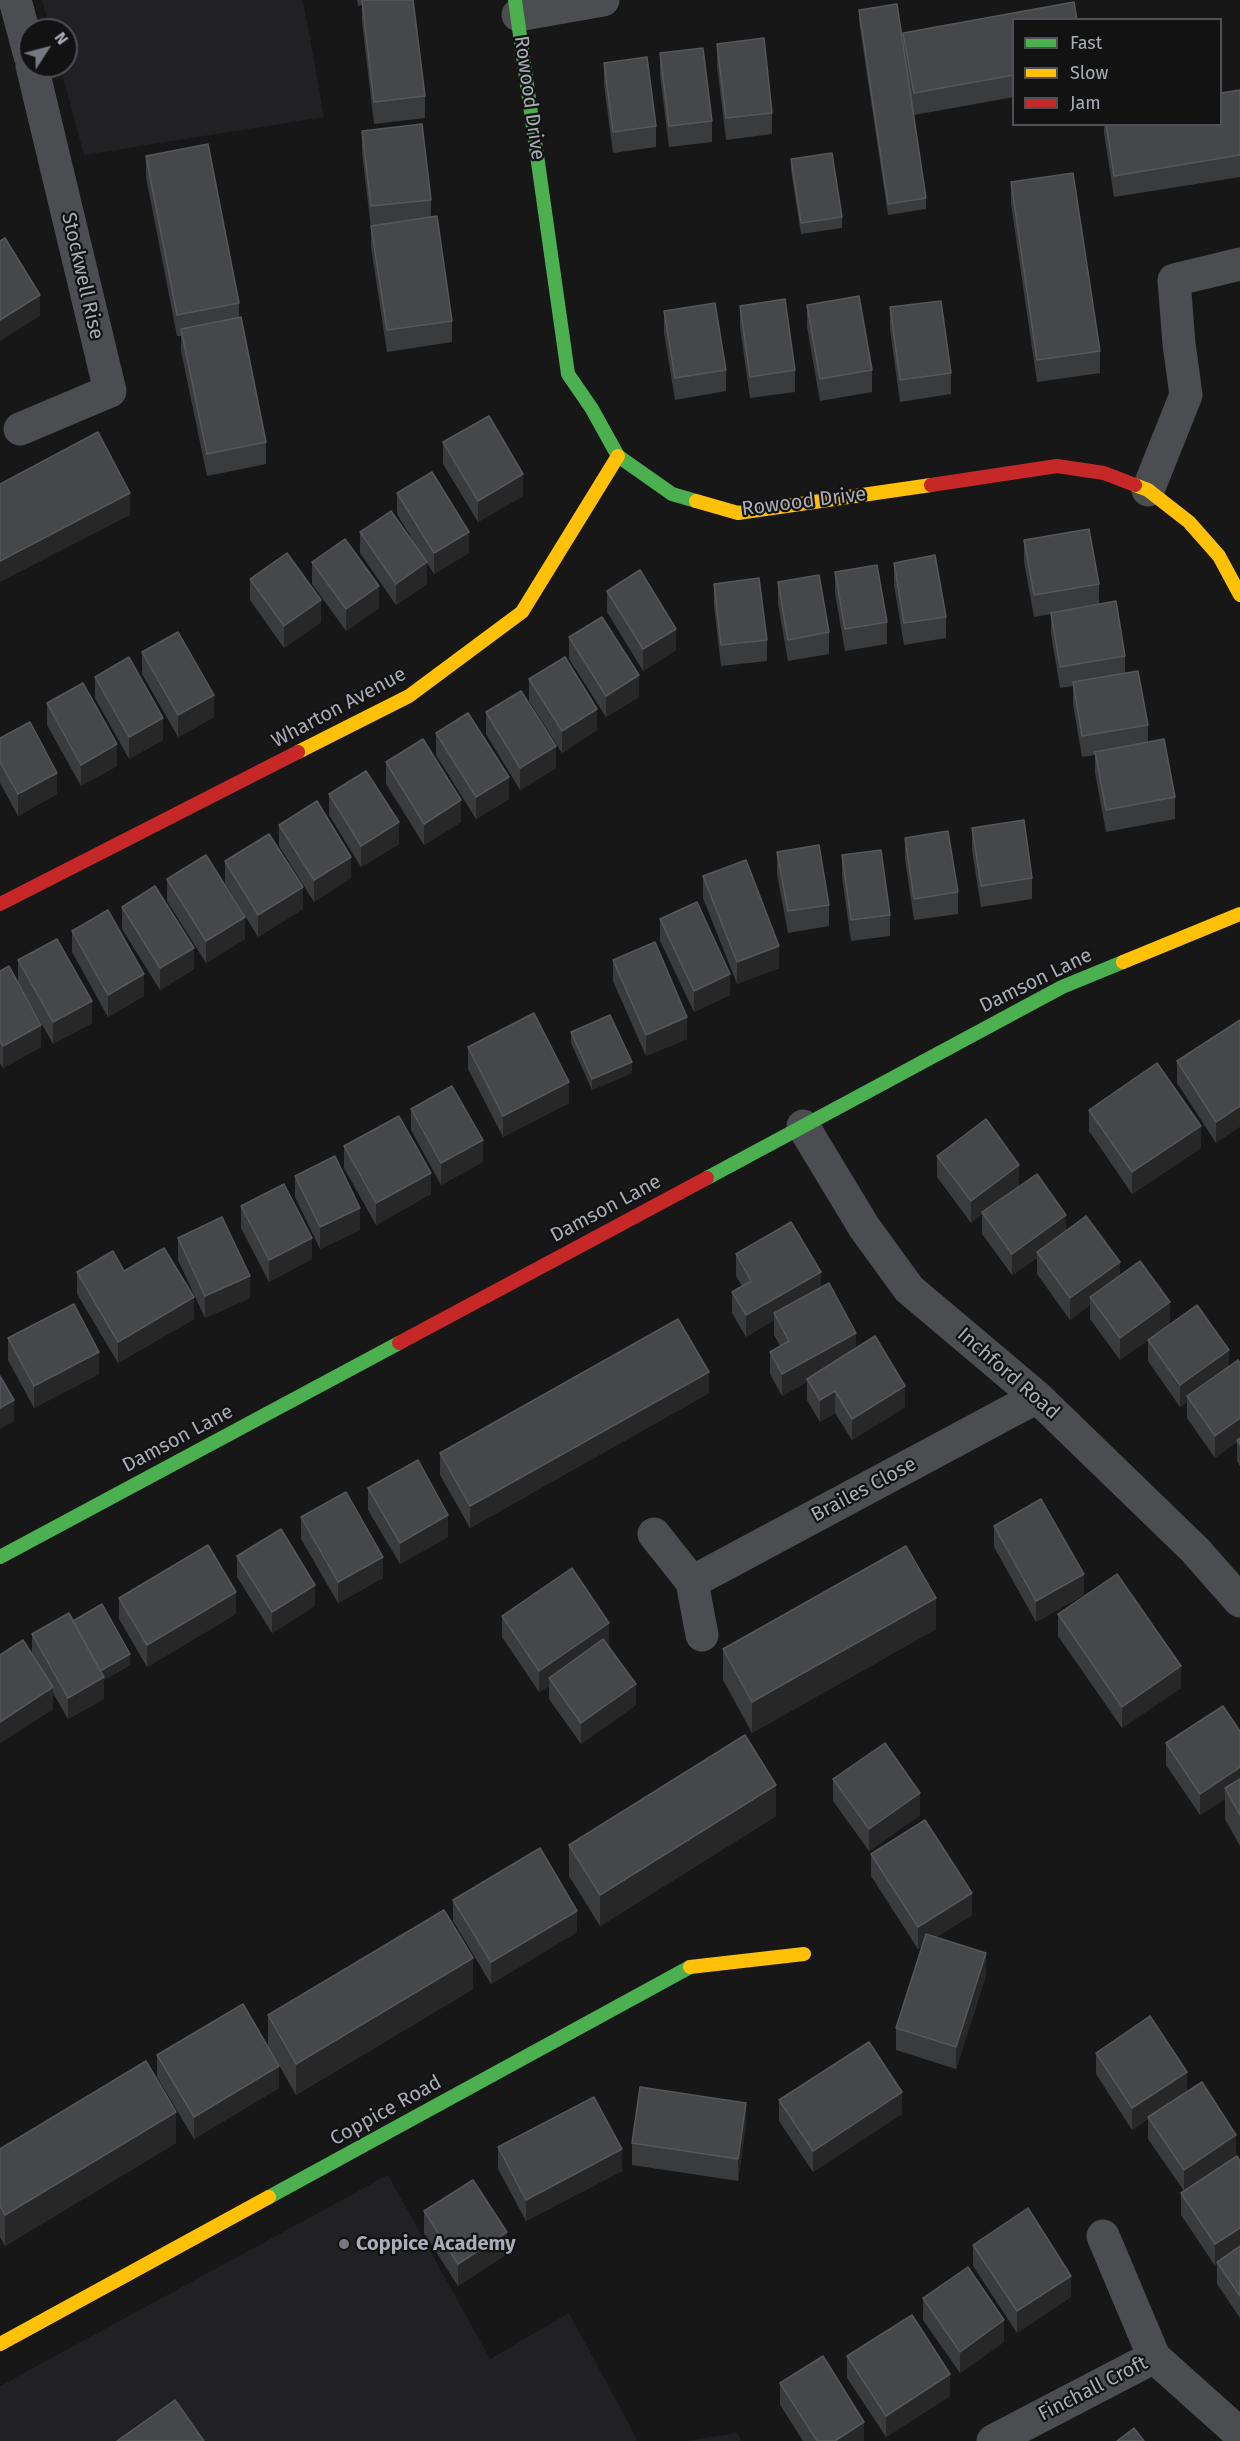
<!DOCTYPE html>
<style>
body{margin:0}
#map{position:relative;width:1240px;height:2441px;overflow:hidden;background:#171718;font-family:"Fira Sans",sans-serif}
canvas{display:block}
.legend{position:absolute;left:1012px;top:18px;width:210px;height:108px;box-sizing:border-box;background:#121213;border:2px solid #4f5055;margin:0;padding:8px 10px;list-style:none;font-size:18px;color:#aaadb7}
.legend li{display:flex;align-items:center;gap:12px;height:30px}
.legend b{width:30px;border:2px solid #4f5055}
.north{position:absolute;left:18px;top:18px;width:60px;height:60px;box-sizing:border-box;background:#121213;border:2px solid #4f5055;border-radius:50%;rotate:54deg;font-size:16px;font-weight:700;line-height:24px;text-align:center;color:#aaadb7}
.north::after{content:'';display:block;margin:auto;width:21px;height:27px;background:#77787f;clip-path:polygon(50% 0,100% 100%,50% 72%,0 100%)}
</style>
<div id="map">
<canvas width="1240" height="2441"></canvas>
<ul class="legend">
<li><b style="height:8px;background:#4caf50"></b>Fast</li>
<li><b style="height:8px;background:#ffc107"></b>Slow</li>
<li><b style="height:8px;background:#c62828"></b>Jam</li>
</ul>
<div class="north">N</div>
</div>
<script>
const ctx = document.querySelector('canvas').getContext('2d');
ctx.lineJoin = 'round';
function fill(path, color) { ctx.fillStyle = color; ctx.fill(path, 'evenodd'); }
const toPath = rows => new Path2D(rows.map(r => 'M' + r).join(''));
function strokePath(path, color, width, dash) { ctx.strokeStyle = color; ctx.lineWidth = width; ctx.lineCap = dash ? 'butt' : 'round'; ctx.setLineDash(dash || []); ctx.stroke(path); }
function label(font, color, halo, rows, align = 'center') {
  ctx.font = font + ' "Fira Sans",sans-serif'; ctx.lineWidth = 4.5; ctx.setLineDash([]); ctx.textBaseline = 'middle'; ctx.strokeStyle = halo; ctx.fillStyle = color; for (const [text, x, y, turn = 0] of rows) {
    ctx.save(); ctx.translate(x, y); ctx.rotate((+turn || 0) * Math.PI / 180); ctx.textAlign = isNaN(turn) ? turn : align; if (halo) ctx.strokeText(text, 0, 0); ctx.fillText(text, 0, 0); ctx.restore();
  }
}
const built = toPath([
 [42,0,303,0,324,117,84,155,60,66,66,66,66,30,50,30],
 [388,2175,490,2359,569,2313,638,2441,0,2441,0,2386],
 [738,2433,741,2441,685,2441]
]);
const street = toPath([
 [15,0,30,56],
 [518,15,603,0],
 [20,429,110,391,32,66],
 [1148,490,1186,395,1179,344,1174,280,1240,264],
 [803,1126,864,1227,909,1289,1037,1397,1195,1550,1240,1601],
 [654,1534,692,1582,702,1635],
 [692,1582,1037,1397],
 [1103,2236,1154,2357],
 [993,2441,1154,2357,1240,2434]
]);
const fast = toPath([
 [515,0,568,374,592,409,618,456,672,494,696,501],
 [707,1178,1062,987,1123,962],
 [0,1557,399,1343],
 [269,2197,690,1967]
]);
const slow = toPath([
 [1135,485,1148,490,1189,522,1219,556,1240,595],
 [696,501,738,513,931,485],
 [298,752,409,696,522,612,618,456],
 [1123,962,1240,914],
 [690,1967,804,1954],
 [0,2344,269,2197]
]);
const jam = toPath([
 [931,485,1057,466,1104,473,1135,485],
 [0,904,298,752],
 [399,1343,707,1178]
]);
const wall = toPath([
 [357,0,413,0,425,96,425,118,374,124,362,22,362,5,358,6],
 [859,10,903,40,903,33,1014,20,1014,97,914,115,926,198,926,209,888,215,859,21],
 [717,44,772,113,772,134,726,140,717,66],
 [660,53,712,121,712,142,669,147,660,75],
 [604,63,656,126,656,147,613,153,604,85],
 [1240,90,1240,177,1114,197,1104,133,1104,124,1221,124],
 [362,131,431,200,431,217,452,321,452,342,387,352,371,247,371,228,362,153],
 [146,156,239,303,239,318,266,442,266,464,207,476,181,351,181,336,177,336,146,177],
 [791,159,842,217,842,228,801,234,791,170],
 [1011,182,1100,351,1100,373,1037,382,1011,204],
 [807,305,872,370,872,392,820,401,807,327],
 [740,306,795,370,795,392,750,398,740,327],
 [890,307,951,373,951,394,900,402,890,329],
 [664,311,726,370,726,391,675,400,664,333],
 [443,442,523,496,478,522,443,464],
 [397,493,469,553,434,574,427,563,427,584,396,605,360,553,360,532,424,559,397,514],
 [1024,540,1099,584,1099,604,1125,656,1125,673,1148,725,1148,742,1175,797,1175,819,1106,832,1095,773,1095,755,1082,757,1073,704,1073,686,1060,688,1051,634,1051,614,1034,617,1024,562],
 [312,562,379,608,346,631,312,584],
 [894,563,946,617,946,638,904,645,894,585],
 [835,572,887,622,887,644,845,651,835,593],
 [250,579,321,622,284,648,250,600],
 [778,582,829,632,829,654,788,661,778,604],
 [714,584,767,640,767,661,721,666,714,606],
 [607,591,676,650,643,671,607,612],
 [569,637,639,697,606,717,569,659],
 [142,652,214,717,178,737,142,674],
 [95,677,163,740,129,759,95,698],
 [529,679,597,730,562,753,529,701],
 [47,703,117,766,81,786,47,725],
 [486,712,556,768,520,790,486,734],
 [436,733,509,799,476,819,436,755],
 [0,738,57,794,18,816,0,783],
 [386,762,461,822,424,845,386,784],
 [329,794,399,844,361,867,329,815],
 [279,825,351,878,314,902,279,846],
 [972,828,1032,878,1032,899,981,907,972,850],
 [905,838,958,892,958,914,914,920,905,859],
 [777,852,829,905,829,926,788,933,777,874],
 [842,855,890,915,890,936,851,941,842,877],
 [225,861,303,909,258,937,225,883],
 [703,876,779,968,737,984,703,898],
 [167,879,245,939,206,963,167,901],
 [122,907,194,969,160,990,122,929],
 [660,919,730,995,694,1012,660,941],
 [72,931,144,996,108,1017,72,952],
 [18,960,92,1023,53,1044,18,982],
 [613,960,687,1039,646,1056,613,981],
 [0,971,41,1047,3,1068,0,1063],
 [1240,1020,1216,1143,1177,1083,1177,1061],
 [571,1032,632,1073,592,1090,571,1043],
 [468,1047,569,1103,503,1137,468,1069],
 [411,1109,483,1162,441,1185,411,1130],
 [1089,1110,1201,1148,1132,1194,1089,1131],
 [344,1146,431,1194,376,1225,344,1168],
 [937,1156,1019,1186,1066,1231,1120,1276,1170,1324,1229,1366,1240,1363,1240,1466,1237,1461,1237,1442,1215,1458,1187,1418,1187,1402,1180,1407,1148,1361,1148,1340,1120,1360,1090,1319,1090,1305,1070,1320,1037,1274,1037,1258,1012,1275,982,1234,982,1214,971,1223,937,1177],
 [295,1176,360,1230,320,1249,295,1197],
 [241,1206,312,1259,269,1282,241,1228],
 [178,1238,250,1298,205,1318,178,1260],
 [736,1254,821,1288,856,1348,905,1407,852,1440,835,1413,820,1422,807,1400,807,1382,782,1396,770,1374,770,1352,780,1346,774,1335,774,1320,746,1337,732,1313,732,1292,742,1286,736,1276],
 [124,1271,194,1319,118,1363,77,1294,77,1272],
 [8,1338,99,1374,34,1408,8,1360],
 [709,1393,470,1528,440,1475,440,1453],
 [368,1488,448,1537,400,1564,368,1510],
 [301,1517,383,1578,338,1603,301,1539],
 [994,1526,1084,1595,1036,1622,994,1547],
 [237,1556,315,1606,272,1633,237,1577],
 [119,1598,236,1614,147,1667,119,1619],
 [1058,1614,1181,1688,1122,1728,1058,1636],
 [502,1616,609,1645,608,1646,636,1705,581,1744,549,1699,549,1686,539,1692,502,1637],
 [73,1621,130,1665,104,1680,104,1699,68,1719,53,1693,53,1709,0,1743,0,1655,32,1654,32,1634],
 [936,1629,752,1733,723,1680,723,1649],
 [1240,1731,1240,1846,1225,1819,1225,1799,1200,1815,1166,1765,1166,1743],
 [833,1779,920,1815,869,1851,833,1801],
 [776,1816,600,1926,569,1876,569,1845],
 [871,1854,972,1915,936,1937,986,1975,956,2069,896,2050,896,2028,922,1946,918,1949,871,1876],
 [453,1900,577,1932,491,1984,453,1921],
 [473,1989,296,2095,268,2046,268,2015],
 [1096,2053,1187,2092,1240,2161,1240,2318,1217,2284,1217,2265,1215,2266,1181,2215,1181,2193,1184,2191,1148,2139,1148,2119,1132,2130,1096,2074],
 [157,2055,279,2088,194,2139,157,2077],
 [779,2100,902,2114,813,2172,779,2121],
 [746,2124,738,2181,632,2165,632,2143],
 [176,2143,5,2246,0,2237,0,2149],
 [498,2147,622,2171,526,2221,498,2169],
 [424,2211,507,2254,458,2286,424,2233],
 [973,2245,1071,2297,1017,2333,973,2266],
 [923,2298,1004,2342,960,2373,923,2320],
 [847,2356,950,2396,886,2437,847,2378],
 [780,2383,864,2441,803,2441,780,2405]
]);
const shadedWall = toPath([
 [40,295,40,316,0,341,0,320],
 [523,474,523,496,478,522,478,501],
 [130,493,130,515,0,582,0,561],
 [469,532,469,553,434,574,434,553],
 [427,562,427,584,396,605,396,584],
 [379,586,379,608,346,631,346,609],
 [321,600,321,622,284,648,284,626],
 [676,629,676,650,643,671,643,649],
 [639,675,639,697,606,717,606,696],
 [214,695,214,717,178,737,178,715],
 [597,709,597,730,562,753,562,731],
 [163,718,163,740,129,759,129,737],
 [117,744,117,766,81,786,81,765],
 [556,746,556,768,520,790,520,768],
 [57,773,57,794,18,816,18,794],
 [509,777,509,799,476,819,476,797],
 [461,800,461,822,424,845,424,824],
 [399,822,399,844,361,867,361,846],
 [351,857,351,878,314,902,314,880],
 [303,887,303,909,258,937,258,915],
 [245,917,245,939,206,963,206,941],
 [779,946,779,968,737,984,737,962],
 [194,948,194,969,160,990,160,968],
 [144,974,144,996,108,1017,108,995],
 [730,974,730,995,694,1012,694,991],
 [92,1001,92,1023,53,1044,53,1022],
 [687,1017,687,1039,646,1056,646,1035],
 [41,1025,41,1047,3,1068,3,1046],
 [632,1062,632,1073,592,1090,592,1079],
 [569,1082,569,1103,503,1137,503,1116],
 [1240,1106,1240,1127,1216,1143,1216,1122],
 [1201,1126,1201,1148,1132,1194,1132,1172],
 [483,1140,483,1162,441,1185,441,1163],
 [1019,1165,1019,1187,982,1212,982,1214,971,1223,971,1201],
 [431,1173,431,1194,376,1225,376,1203],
 [360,1208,360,1230,320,1249,320,1227],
 [1066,1215,1066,1237,1037,1252,1037,1258,1012,1275,1012,1254],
 [312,1238,312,1259,269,1282,269,1260],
 [1120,1262,1120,1284,1090,1297,1090,1305,1070,1320,1070,1298],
 [821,1272,821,1293,774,1313,774,1320,746,1337,746,1315],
 [250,1276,250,1298,205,1318,205,1296],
 [194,1297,194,1319,118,1363,118,1342],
 [1170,1302,1170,1324,1120,1360,1120,1338],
 [856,1333,856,1355,807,1379,807,1382,782,1396,782,1374],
 [1229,1350,1229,1372,1187,1396,1187,1402,1180,1407,1180,1385],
 [99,1352,99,1374,34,1408,34,1386],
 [709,1372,709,1393,470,1528,470,1506],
 [905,1386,905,1407,852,1440,852,1419],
 [835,1391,835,1413,820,1422,820,1400],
 [14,1400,14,1421,0,1429,0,1408],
 [1240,1418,1240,1440,1237,1440,1237,1442,1215,1458,1215,1436],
 [448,1515,448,1537,400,1564,400,1543],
 [383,1557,383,1578,338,1603,338,1582],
 [1084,1574,1084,1595,1036,1622,1036,1601],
 [315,1585,315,1606,272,1633,272,1612],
 [236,1592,236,1614,147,1667,147,1645],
 [936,1598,936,1629,752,1733,752,1702],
 [609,1623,609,1645,553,1683,549,1678,549,1686,539,1692,539,1671],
 [130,1654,130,1665,104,1680,104,1699,68,1719,68,1698,96,1673],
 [1181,1666,1181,1688,1122,1728,1122,1707],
 [636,1684,636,1705,581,1744,581,1723],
 [53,1687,53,1709,0,1743,0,1722],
 [1240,1767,1240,1789,1225,1788,1225,1799,1200,1815,1200,1794],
 [776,1785,776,1816,600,1926,600,1895],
 [920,1793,920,1815,869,1851,869,1829],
 [972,1893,972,1915,918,1949,918,1927],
 [577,1911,577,1932,491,1984,491,1962],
 [986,1953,986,1975,956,2069,956,2047],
 [473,1958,473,1989,296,2095,296,2064],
 [279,2066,279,2088,194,2139,194,2117],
 [1187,2072,1187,2094,1132,2130,1132,2108],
 [902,2092,902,2114,813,2172,813,2151],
 [746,2103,746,2124,738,2181,738,2159],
 [176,2112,176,2143,5,2246,5,2215],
 [1236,2135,1236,2157,1184,2192,1184,2170],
 [622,2149,622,2171,526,2221,526,2200],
 [1240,2228,1240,2249,1217,2262,1217,2265,1215,2266,1215,2244],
 [507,2232,507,2254,458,2286,458,2264],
 [1071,2276,1071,2297,1017,2333,1017,2311],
 [1004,2320,1004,2342,960,2373,960,2352],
 [950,2374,950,2396,886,2437,886,2416],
 [864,2422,864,2441,835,2441]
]);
const building = toPath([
 [366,0,413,0,425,96,374,102,362,1,366,0],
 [1074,2,1077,20,1014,20,1014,75,914,93,903,33,1074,2],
 [897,4,926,198,888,204,859,10,897,4],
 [764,38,772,113,726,118,717,44,764,38],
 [703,48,712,121,669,126,660,53,703,48],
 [647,57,656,126,613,132,604,63,647,57],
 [1240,90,1240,155,1114,176,1106,124,1221,124,1221,93,1240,90],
 [422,124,431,200,371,206,362,131,422,124],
 [208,144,239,303,177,315,146,156,208,144],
 [832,153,842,217,801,223,791,159,832,153],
 [1073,173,1100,351,1037,360,1011,182,1073,173],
 [437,216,452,321,387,330,371,226,437,216],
 [5,238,40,295,0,320,0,241,5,238],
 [859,296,872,370,820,379,807,305,859,296],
 [785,299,795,370,750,377,740,306,785,299],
 [941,301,951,373,900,380,890,307,941,301],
 [715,303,726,370,675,378,664,311,715,303],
 [241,317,266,442,207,454,181,329,241,317],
 [489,416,523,474,478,501,443,442,489,416],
 [98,432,130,493,0,561,0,484,98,432],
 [432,472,469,532,434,553,397,493,432,472],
 [391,511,427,562,396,584,360,532,391,511],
 [1089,529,1099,584,1034,595,1024,540,1089,529],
 [345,539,379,586,346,609,312,562,345,539],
 [287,553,321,600,284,626,250,579,287,553],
 [935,555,946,617,904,623,894,563,935,555],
 [877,565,887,622,845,629,835,572,877,565],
 [640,570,676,629,643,649,607,591,640,570],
 [819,575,829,632,788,640,778,582,819,575],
 [759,578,767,640,721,645,714,584,759,578],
 [1116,601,1125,656,1060,667,1051,613,1116,601],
 [602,617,639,675,606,696,569,637,602,617],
 [178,632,214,695,178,715,142,652,178,632],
 [129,657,163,718,129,737,95,677,129,657],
 [565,657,597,709,562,731,529,679,565,657],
 [1138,671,1148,725,1082,736,1073,682,1138,671],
 [83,683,117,744,81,765,47,703,83,683],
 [521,691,556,746,520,768,486,712,521,691],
 [468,713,509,777,476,797,436,733,468,713],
 [30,722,57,773,18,794,0,762,0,738,30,722],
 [423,739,461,800,424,824,386,762,423,739],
 [1164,739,1175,797,1106,810,1095,752,1164,739],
 [366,771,399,822,361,846,329,794,366,771],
 [317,801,351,857,314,880,279,825,317,801],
 [1024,820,1032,878,981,886,972,828,1024,820],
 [948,831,958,892,914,899,905,838,948,831],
 [269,834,303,887,258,915,225,861,269,834],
 [819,845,829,905,788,911,777,852,819,845],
 [881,850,890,915,851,920,842,855,881,850],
 [206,855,245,917,206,941,167,879,206,855],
 [746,860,779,946,737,962,703,876,746,860],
 [155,886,194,948,160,968,122,907,155,886],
 [697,902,730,974,694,991,660,919,697,902],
 [108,910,144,974,108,995,72,931,108,910],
 [57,939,92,1001,53,1022,18,960,57,939],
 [655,942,687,1017,646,1035,613,960,655,942],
 [9,966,41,1025,3,1046,0,1041,0,971,9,966],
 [534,1013,569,1082,503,1116,468,1047,534,1013],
 [610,1015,632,1062,592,1079,571,1032,610,1015],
 [1240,1020,1240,1106,1216,1122,1177,1061,1240,1020],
 [1157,1063,1201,1126,1132,1172,1089,1110,1157,1063],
 [452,1086,483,1140,441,1163,411,1109,452,1086],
 [399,1116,431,1173,376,1203,344,1146,399,1116],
 [986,1119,1019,1165,971,1201,937,1156,986,1119],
 [335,1156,360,1208,320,1227,295,1176,335,1156],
 [1037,1174,1066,1215,1012,1254,982,1212,1037,1174],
 [284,1184,312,1238,269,1260,241,1206,284,1184],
 [1086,1216,1120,1262,1070,1298,1037,1252,1086,1216],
 [222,1217,250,1276,205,1296,178,1238,222,1217],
 [791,1222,821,1272,746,1315,732,1292,751,1281,736,1254,791,1222],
 [164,1248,194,1297,118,1342,77,1272,113,1251,124,1271,164,1248],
 [1140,1261,1170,1302,1120,1338,1090,1297,1140,1261],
 [829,1283,856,1333,782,1374,770,1352,789,1341,774,1313,829,1283],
 [74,1304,99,1352,34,1386,8,1338,74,1304],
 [1197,1305,1229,1350,1180,1385,1148,1340,1197,1305],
 [678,1319,709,1372,470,1506,440,1453,678,1319],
 [875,1336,905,1386,852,1419,835,1391,820,1400,807,1379,875,1336],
 [1238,1360,1240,1363,1240,1418,1215,1436,1187,1396,1238,1360],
 [0,1376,14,1400,0,1408,0,1376],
 [1240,1438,1240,1445,1237,1440,1240,1438],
 [418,1460,448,1515,400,1543,368,1488,418,1460],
 [346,1492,383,1557,338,1582,301,1517,346,1492],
 [1041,1499,1084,1574,1036,1601,994,1526,1041,1499],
 [281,1529,315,1585,272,1612,237,1556,281,1529],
 [208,1545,236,1592,147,1645,119,1598,208,1545],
 [906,1546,936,1598,752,1702,723,1649,906,1546],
 [572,1568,609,1623,539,1671,502,1616,572,1568],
 [1117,1574,1181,1666,1122,1707,1058,1614,1117,1574],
 [102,1604,130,1654,100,1671,73,1621,102,1604],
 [69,1613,104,1677,68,1698,32,1634,69,1613],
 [603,1639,636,1684,581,1723,549,1678,603,1639],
 [23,1640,53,1687,0,1722,0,1655,23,1640],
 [1223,1706,1240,1731,1240,1767,1200,1794,1166,1743,1223,1706],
 [745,1735,776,1785,600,1895,569,1845,745,1735],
 [885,1743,920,1793,869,1829,833,1779,885,1743],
 [1240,1779,1240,1815,1225,1788,1240,1779],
 [925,1820,972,1893,918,1927,871,1854,925,1820],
 [540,1848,577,1911,491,1962,453,1900,540,1848],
 [444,1910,473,1958,296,2064,268,2015,444,1910],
 [926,1934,986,1953,956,2047,896,2028,926,1934],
 [243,2004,279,2066,194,2117,157,2055,243,2004],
 [1150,2016,1187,2072,1132,2108,1096,2053,1150,2016],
 [869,2042,902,2092,813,2151,779,2100,869,2042],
 [146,2061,176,2112,5,2215,0,2206,0,2149,146,2061],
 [1202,2082,1236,2135,1184,2170,1148,2117,1202,2082],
 [640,2087,746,2103,738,2159,632,2143,640,2087],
 [594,2097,622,2149,526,2200,498,2147,594,2097],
 [1237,2156,1240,2161,1240,2228,1215,2244,1181,2193,1237,2156],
 [473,2180,507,2232,458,2264,424,2211,473,2180],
 [1028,2208,1071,2276,1017,2311,973,2245,1028,2208],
 [1240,2246,1240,2296,1217,2262,1240,2246],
 [968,2267,1004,2320,960,2352,923,2298,968,2267],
 [912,2315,950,2374,886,2416,847,2356,912,2315],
 [823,2356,864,2422,835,2441,817,2441,780,2383,823,2356],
 [175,2400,204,2441,117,2441,175,2400],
 [1134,2428,1144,2441,1117,2441,1134,2428]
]);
const markers = [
 [344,2244,6,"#77787f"]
];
const streetNames = [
 ["Rowood Drive",529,98,82],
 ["Stockwell Rise",82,276,77],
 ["Rowood Drive",804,502,-7],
 ["Wharton Avenue",339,708,-28],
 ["Damson Lane",1036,981,-26],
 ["Damson Lane",606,1209,-28],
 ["Inchford Road",1008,1374,41],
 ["Damson Lane",178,1439,-28],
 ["Brailes Close",864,1490,-28],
 ["Coppice Road",386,2111,-29],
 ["Finchall Croft",1093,2389,-27]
];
const poiNames = [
 ["Coppice Academy",356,2244]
];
fill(built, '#212123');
strokePath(street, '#4c4d50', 33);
strokePath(fast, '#4caf50', 14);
strokePath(slow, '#ffc107', 14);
strokePath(jam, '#c62828', 14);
fill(wall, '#3a3b3c');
fill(shadedWall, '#272728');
fill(building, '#464749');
strokePath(building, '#56575b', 1.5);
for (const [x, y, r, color] of markers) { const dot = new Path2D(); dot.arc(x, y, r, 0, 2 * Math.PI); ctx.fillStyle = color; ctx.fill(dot); strokePath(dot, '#121213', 2); }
label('20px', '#aaadb7', '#121213', streetNames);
label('bold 20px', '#aaadb7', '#121213', poiNames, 'left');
</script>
